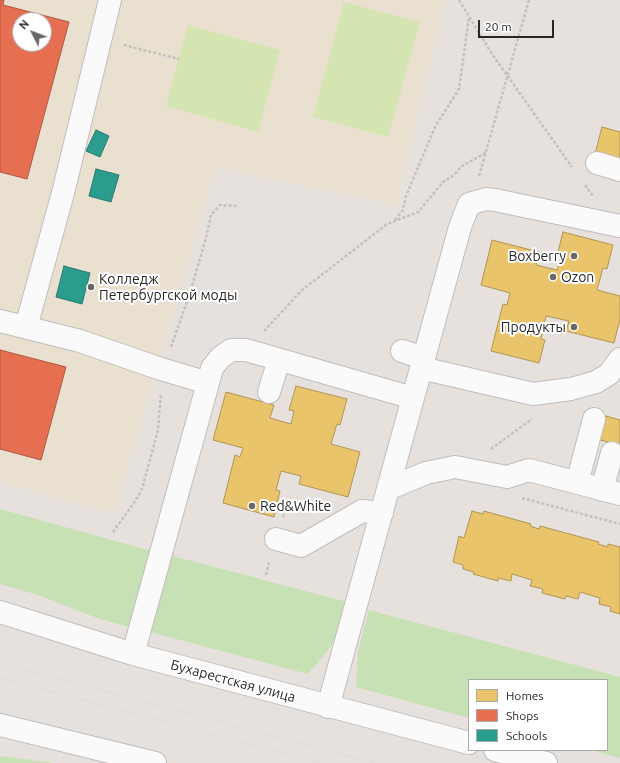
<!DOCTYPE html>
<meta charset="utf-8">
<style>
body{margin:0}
#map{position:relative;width:620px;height:763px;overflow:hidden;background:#e6e1dc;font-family:Ubuntu,sans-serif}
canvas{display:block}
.legend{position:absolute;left:468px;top:679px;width:140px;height:72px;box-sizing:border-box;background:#fff;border:1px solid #a9a9a9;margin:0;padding:5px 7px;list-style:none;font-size:12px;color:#272727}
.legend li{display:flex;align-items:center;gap:8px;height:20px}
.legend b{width:20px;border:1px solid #a9a9a9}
.north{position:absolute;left:12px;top:12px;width:40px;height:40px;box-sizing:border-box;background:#fff;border:1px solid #a9a9a9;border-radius:50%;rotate:312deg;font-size:11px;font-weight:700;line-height:16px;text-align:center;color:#272727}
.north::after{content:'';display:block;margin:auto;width:14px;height:18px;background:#6a6866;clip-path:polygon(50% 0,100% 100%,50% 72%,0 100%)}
.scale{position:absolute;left:478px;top:20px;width:76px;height:18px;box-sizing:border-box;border:2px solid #272727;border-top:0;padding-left:5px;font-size:12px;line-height:14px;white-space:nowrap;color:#272727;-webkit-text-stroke:3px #fff;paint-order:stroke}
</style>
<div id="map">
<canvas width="620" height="763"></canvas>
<ul class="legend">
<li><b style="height:11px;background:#e9c46a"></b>Homes</li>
<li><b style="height:11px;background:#e76f51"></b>Shops</li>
<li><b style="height:11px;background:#2a9d8f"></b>Schools</li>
</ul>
<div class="north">N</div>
<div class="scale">20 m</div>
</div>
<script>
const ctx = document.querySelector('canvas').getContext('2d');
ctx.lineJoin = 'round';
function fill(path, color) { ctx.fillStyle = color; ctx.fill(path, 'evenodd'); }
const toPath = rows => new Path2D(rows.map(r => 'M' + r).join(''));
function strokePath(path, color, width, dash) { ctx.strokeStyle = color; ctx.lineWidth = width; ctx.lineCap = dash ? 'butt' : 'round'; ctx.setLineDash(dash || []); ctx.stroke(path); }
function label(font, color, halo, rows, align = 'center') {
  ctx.font = font + ' Ubuntu,sans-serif'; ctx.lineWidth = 4; ctx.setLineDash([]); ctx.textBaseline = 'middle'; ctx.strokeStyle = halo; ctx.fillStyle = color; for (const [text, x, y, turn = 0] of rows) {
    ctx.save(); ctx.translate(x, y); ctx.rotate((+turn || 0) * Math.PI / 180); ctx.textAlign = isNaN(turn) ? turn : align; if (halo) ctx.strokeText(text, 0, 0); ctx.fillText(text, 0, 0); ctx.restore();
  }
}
const education = toPath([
 [0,0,445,0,396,205,216,167,114,514,0,481],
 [20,20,44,20,44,44,20,44]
]);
const green = toPath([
 [0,509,155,552,134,619,129,627,97,618,38,595,0,584],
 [169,555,347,602,332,645,308,674,150,632],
 [369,610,620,677,620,758,591,750,607,750,607,680,469,680,469,718,356,687,358,651],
 [0,756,48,762,52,763,0,763]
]);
const pitch = toPath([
 [344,2,420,22,388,137,313,117],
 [188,25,280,50,258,132,166,106]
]);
const homes = toPath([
 [602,127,620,132,620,161,595,154,602,127],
 [563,232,613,245,607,269,603,268,597,290,620,296,620,319,614,343,566,331,569,321,546,316,541,339,545,340,539,363,491,351,503,304,507,305,510,293,481,285,492,240,539,252,536,265,557,270,561,257,557,256,563,232],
 [296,386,347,399,340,425,337,424,331,444,360,452,348,497,299,484,301,476,281,471,276,490,280,491,274,517,223,503,235,455,240,457,243,448,213,440,226,392,274,405,270,418,291,424,294,411,289,410,296,386],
 [606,416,620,420,620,445,600,440,606,416],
 [472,511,483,514,484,511,531,524,530,526,539,529,540,526,599,542,598,544,608,547,608,544,620,547,620,614,610,611,611,607,599,604,600,598,580,592,578,599,566,596,565,599,542,593,543,589,530,586,532,580,512,574,511,581,498,578,498,581,473,574,474,572,463,569,463,565,453,562,459,536,464,538,472,511]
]);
const shops = toPath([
 [0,0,4,0,3,5,69,22,27,179,0,172,0,0],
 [20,20,44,20,44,44,20,44,20,20],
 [0,350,66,367,41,460,0,449,0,350]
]);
const schools = toPath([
 [96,130,109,136,100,157,86,151,96,130],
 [96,169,119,175,111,202,89,196,96,169],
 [64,266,90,273,82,304,56,297,64,266]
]);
const path = toPath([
 [459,0,492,54,572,167],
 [124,45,179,59],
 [479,176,529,0],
 [585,185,593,196],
 [395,220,403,210,406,196,435,127,459,89,469,17],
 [264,331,301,291,387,224,418,212,443,182,454,175,462,166,487,152],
 [171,347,189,296,206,238,211,215,220,205,237,206],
 [491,449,532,419],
 [522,498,620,524],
 [283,517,286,508],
 [113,532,136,500,142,489,158,430,161,393],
 [266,575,269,562]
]);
const minor = toPath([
 [597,163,620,170],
 [0,321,80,341,158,368,208,383],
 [26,327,63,193,110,0],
 [402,351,424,358],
 [421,368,533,394,571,389,596,382,609,374,620,359],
 [269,392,279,360],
 [577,483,594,419],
 [388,489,426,473,455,467,507,477,529,470,620,494],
 [602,490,612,453],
 [276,539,301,546,362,511,382,513],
 [0,612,133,654,469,743],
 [133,654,208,383,212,368,220,358,231,350,246,350,413,398],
 [328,707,460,227,469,204,486,199,495,200,620,226],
 [0,725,155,763],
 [495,750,546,763]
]);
const tram = toPath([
 [0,663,374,763],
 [0,678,320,763]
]);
const markers = [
 [574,256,4,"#6a6866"],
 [553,277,4,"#6a6866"],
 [91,287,4,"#6a6866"],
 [574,327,4,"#6a6866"],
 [252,506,4,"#6a6866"]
];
const poiNames = [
 ["Boxberry",566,256,"right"],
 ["Ozon",561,277],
 ["Колледж",99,279],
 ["Петербургской моды",99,295],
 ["Продукты",566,327,"right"],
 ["Red&White",260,506]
];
const streetNames = [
 ["Бухарестская улица",233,681,15]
];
fill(education, '#e9e0d0');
fill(green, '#c8e1b4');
fill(pitch, '#d4e5b2');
fill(homes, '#e9c46a');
strokePath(homes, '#af9556', 1);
fill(shops, '#e76f51');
strokePath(shops, '#ad5944', 1);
fill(schools, '#2a9d8f');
strokePath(schools, '#297a70', 1);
strokePath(minor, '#bfbdbe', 24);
strokePath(path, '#c2c2c1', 2.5, [3, 2]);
strokePath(minor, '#fbfafa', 22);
strokePath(tram, '#dcdcdd', 1);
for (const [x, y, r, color] of markers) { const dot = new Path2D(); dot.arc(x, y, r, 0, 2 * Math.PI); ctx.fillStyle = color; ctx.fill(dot); strokePath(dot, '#fff', 1.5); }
label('14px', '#272727', '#fff', poiNames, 'left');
label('14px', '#272727', '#fff', streetNames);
</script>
